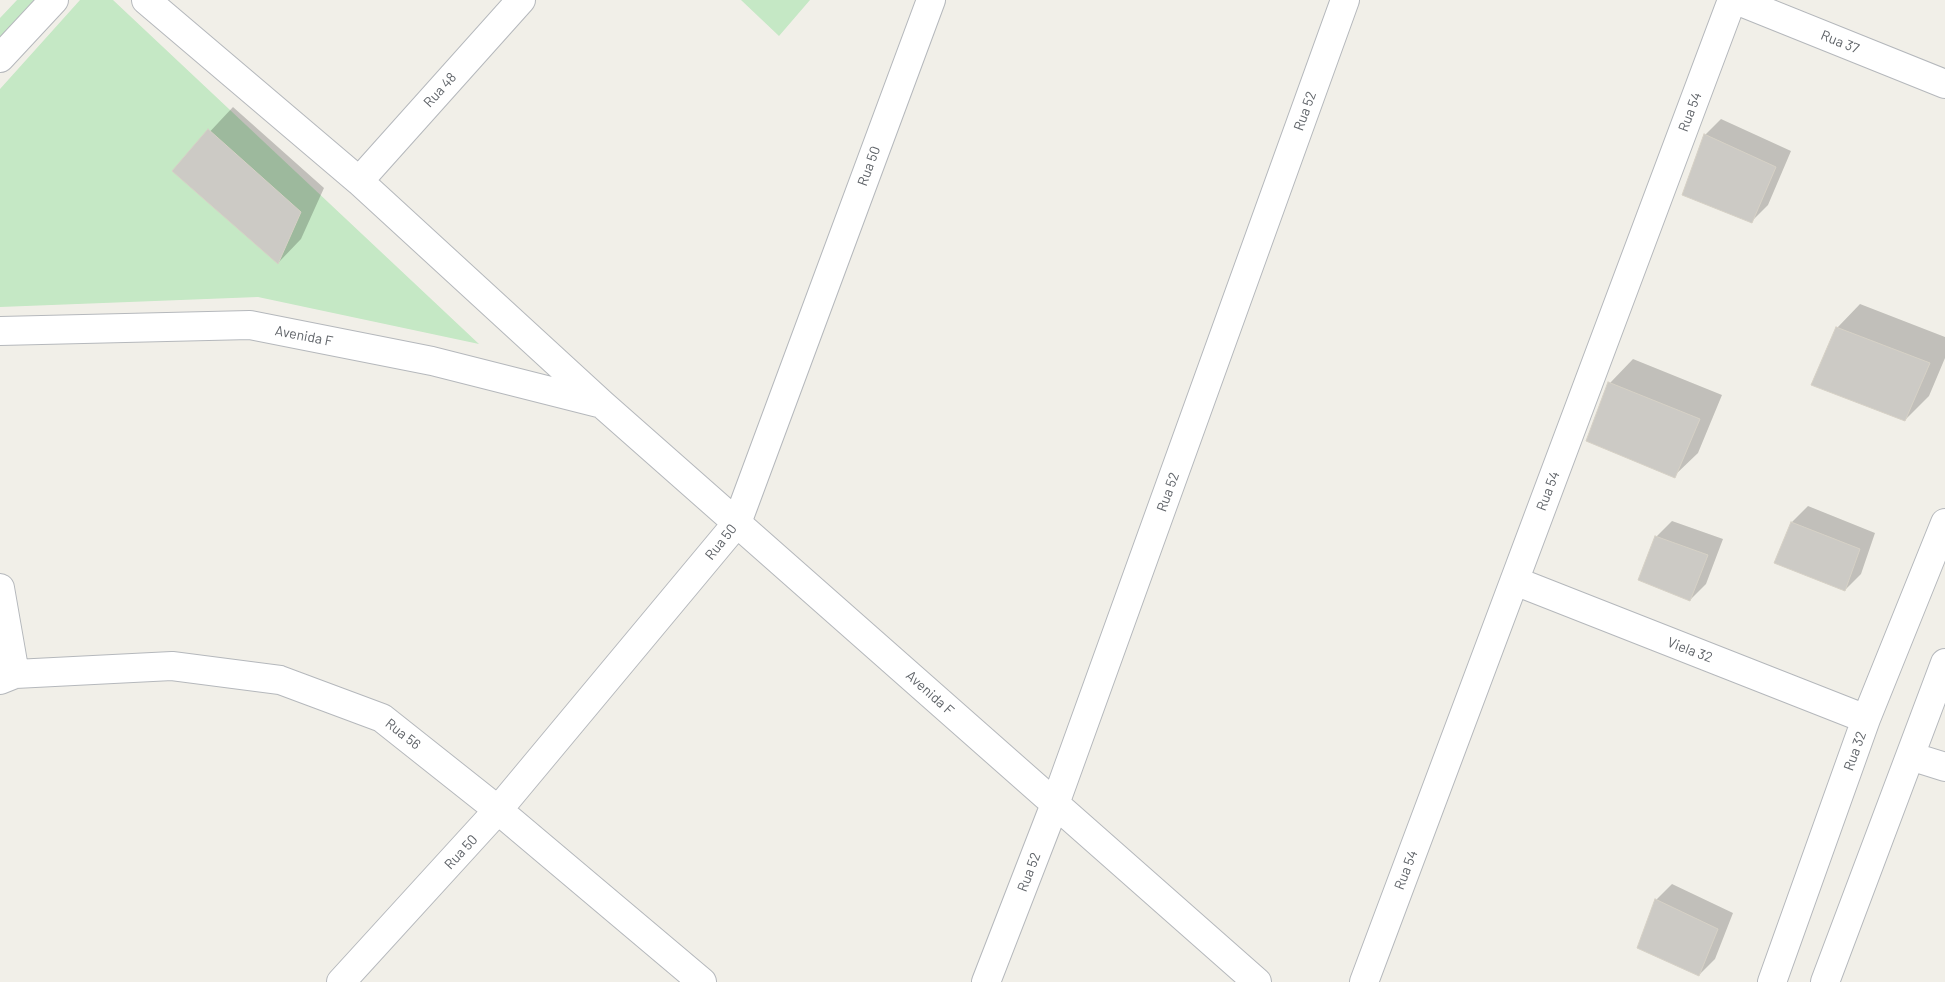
<!DOCTYPE html>
<style>
body{margin:0}
canvas{display:block;background:#f1efe8}
</style>
<canvas width="1945" height="982"></canvas>
<script>
const ctx = document.querySelector('canvas').getContext('2d');
ctx.lineJoin = 'round';
function fill(path, color) { ctx.fillStyle = color; ctx.fill(path, 'evenodd'); }
const toPath = rows => new Path2D(rows.map(r => 'M' + r).join(''));
function strokePath(path, color, width, dash) { ctx.strokeStyle = color; ctx.lineWidth = width; ctx.lineCap = dash ? 'butt' : 'round'; ctx.setLineDash(dash || []); ctx.stroke(path); }
function label(font, color, halo, rows, align = 'center') {
  ctx.font = font + ' Barlow,sans-serif'; ctx.lineWidth = 4; ctx.setLineDash([]); ctx.textBaseline = 'middle'; ctx.strokeStyle = halo; ctx.fillStyle = color; for (const [text, x, y, turn = 0] of rows) {
    ctx.save(); ctx.translate(x, y); ctx.rotate((+turn || 0) * Math.PI / 180); ctx.textAlign = isNaN(turn) ? turn : align; if (halo) ctx.strokeText(text, 0, 0); ctx.fillText(text, 0, 0); ctx.restore();
  }
}
const green = toPath([
 [17,0,40,0,0,41,0,18],
 [80,0,113,0,479,344,258,297,0,307,0,89],
 [741,0,810,0,779,36]
]);
const shadow = toPath([
 [233,107,324,188,301,239,278,263,174,170],
 [1721,119,1791,151,1768,205,1752,221,1705,135],
 [1860,304,1945,337,1945,358,1929,396,1905,420,1837,328],
 [1633,359,1722,395,1698,453,1674,476,1610,383],
 [1808,506,1875,533,1861,574,1845,590,1776,562,1792,522],
 [1672,521,1723,539,1706,584,1690,600,1656,537],
 [1672,884,1733,913,1715,959,1699,975,1656,900]
]);
const building = toPath([
 [208,129,301,212,278,264,172,171,208,129],
 [1704,134,1776,167,1752,223,1682,195,1704,134],
 [1836,327,1930,363,1905,421,1811,385,1836,327],
 [1608,382,1700,419,1675,478,1586,441,1608,382],
 [1791,522,1860,549,1845,591,1774,563,1791,522],
 [1655,536,1708,555,1690,601,1638,580,1655,536],
 [1655,899,1718,929,1699,976,1637,948,1655,899]
]);
const minor = toPath([
 [146,0,359,181,602,404,1257,982],
 [1736,0,1945,84],
 [0,58,54,0],
 [359,181,521,0],
 [0,331,250,325,432,361,598,403],
 [1515,581,1866,719],
 [0,588,15,674],
 [0,680,15,674,172,666,280,680,382,718,498,810,702,982],
 [1910,756,1945,767],
 [341,982,498,810,737,523,931,0],
 [986,982,1055,804,1345,0],
 [1364,982,1732,0],
 [1772,982,1866,719,1945,523],
 [1825,982,1945,663]
]);
const streetNames = [
 ["Rua 37",1840,42,22],
 ["Rua 48",440,90,-48],
 ["Rua 52",1305,111,-70],
 ["Rua 54",1690,112,-69],
 ["Rua 50",869,166,-70],
 ["Avenida F",304,336,11],
 ["Rua 54",1548,491,-69],
 ["Rua 52",1168,492,-70],
 ["Rua 50",721,542,-51],
 ["Viela 32",1690,650,21],
 ["Avenida F",930,693,42],
 ["Rua 56",403,734,38],
 ["Rua 32",1855,751,-70],
 ["Rua 50",461,852,-47],
 ["Rua 54",1406,870,-69],
 ["Rua 52",1029,872,-69]
];
fill(green, '#c5e8c5');
fill(shadow, '#0003');
fill(building, '#cccac5');
strokePath(building, '#d6d1c6', 1);
strokePath(minor, '#b5b8bc', 30);
strokePath(minor, '#fff', 28);
label('14px', '#5f6368', '#fff', streetNames);
</script>
